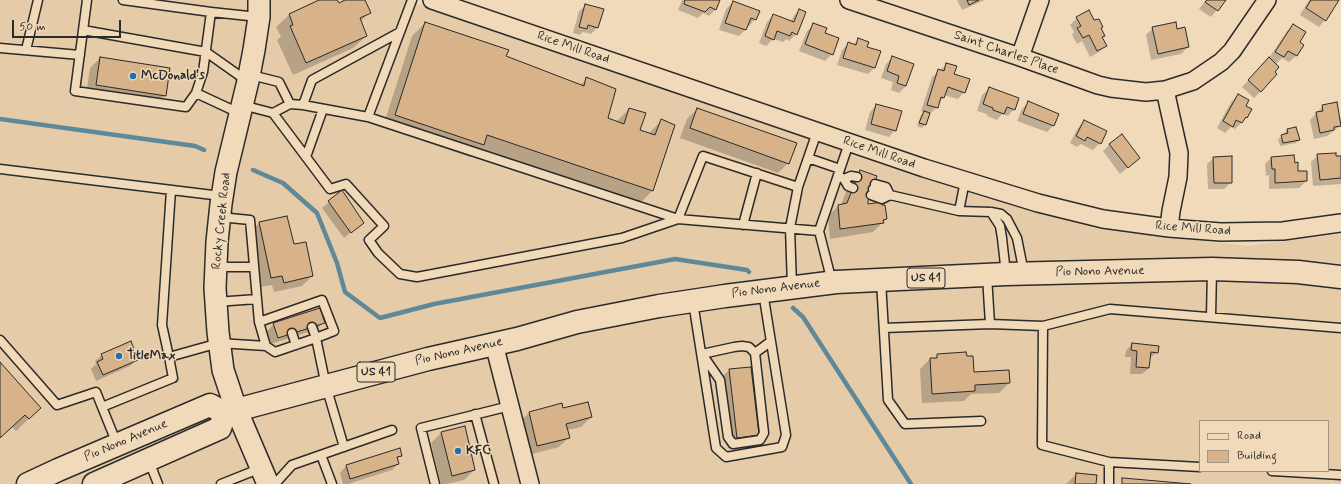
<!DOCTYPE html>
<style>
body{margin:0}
#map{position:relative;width:1341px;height:484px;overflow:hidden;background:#f0dab9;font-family:Mynerve,sans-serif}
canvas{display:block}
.legend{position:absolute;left:1199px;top:420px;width:130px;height:52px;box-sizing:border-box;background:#f0dab9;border:1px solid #a19480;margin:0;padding:5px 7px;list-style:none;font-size:12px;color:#2b2b2b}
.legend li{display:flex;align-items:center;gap:8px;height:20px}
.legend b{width:20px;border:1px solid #a19480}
.scale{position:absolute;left:12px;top:20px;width:109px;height:18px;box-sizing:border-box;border:2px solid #2b2b2b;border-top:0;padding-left:5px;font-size:12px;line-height:14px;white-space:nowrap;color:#2b2b2b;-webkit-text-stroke:3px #f0dab9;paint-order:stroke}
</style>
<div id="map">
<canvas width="1341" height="484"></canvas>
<ul class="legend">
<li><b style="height:5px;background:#f0dab9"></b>Road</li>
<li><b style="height:11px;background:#d8b38a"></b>Building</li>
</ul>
<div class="scale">50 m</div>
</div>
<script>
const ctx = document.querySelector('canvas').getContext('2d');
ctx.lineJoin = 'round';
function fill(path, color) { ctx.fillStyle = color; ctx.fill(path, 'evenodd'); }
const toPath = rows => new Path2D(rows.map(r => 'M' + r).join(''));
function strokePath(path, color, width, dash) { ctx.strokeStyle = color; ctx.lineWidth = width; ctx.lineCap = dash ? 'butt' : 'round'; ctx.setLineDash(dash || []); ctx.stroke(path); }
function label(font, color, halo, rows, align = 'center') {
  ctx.font = font + ' Mynerve,sans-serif'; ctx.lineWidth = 3; ctx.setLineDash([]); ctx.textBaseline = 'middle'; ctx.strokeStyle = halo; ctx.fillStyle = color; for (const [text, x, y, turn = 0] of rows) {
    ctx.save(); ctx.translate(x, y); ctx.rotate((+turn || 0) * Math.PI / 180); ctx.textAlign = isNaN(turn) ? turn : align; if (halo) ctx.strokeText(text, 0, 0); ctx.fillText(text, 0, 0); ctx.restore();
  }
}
const built = toPath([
 [0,0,406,0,790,130,1096,228,1247,246,1341,234,1341,484,0,484],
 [1200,421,1328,421,1328,471,1200,471]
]);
const shadow = toPath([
 [322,0,336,0,338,4,347,0,364,0,369,13,360,22,366,36,353,48,293,75,277,40,281,37,276,27,289,15],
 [682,0,719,0,716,9,709,16,703,13,698,18,678,10],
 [957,0,985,0,962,10],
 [1206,0,1225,0,1211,17,1199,9],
 [1309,0,1337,0,1325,20,1319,27,1300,15],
 [733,2,755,19,749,26,747,25,745,30,739,36,719,30,726,9],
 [586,5,598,27,591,34,583,32,579,35,573,33,579,11],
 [799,10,796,34,789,41,786,39,783,42,773,39,766,46,759,43,767,22,773,16,791,22,793,17],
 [1088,12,1104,35,1101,38,1105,46,1099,52,1090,57,1082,41,1077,44,1072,35,1074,32,1070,25,1077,18],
 [425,23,504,57,579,86,587,79,607,119,616,122,629,109,639,131,648,134,661,121,652,191,640,203,478,149,470,157,383,127,412,36],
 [814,24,824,33,832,54,825,61,799,51,807,31],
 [1294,25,1298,42,1303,45,1296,56,1289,62,1282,58,1275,65,1261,91,1254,98,1242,87,1269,58,1287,31],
 [1153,28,1188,47,1181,54,1151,60,1146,35],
 [858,40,866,47,880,51,874,68,868,74,837,65,842,50,849,43,853,45],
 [100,58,165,95,156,105,86,95,90,68],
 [892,58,913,64,906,86,899,93,891,90,893,82,881,78,886,64],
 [947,64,964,92,958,99,944,95,944,97,938,103,937,107,930,114,929,114,925,125,922,128,917,126,921,115,924,112,921,111,932,77],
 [989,89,1014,109,1008,116,1002,114,997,120,987,116,987,114,977,111,982,95],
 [1238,95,1245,107,1247,117,1235,129,1231,127,1225,133,1217,128,1231,102],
 [1028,103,1053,126,1047,132,1017,121,1022,109],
 [876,105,895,130,889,137,865,130,870,112],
 [1323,106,1340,119,1341,118,1341,128,1340,126,1327,136,1314,139,1310,120],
 [697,109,788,163,778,173,680,138,687,119],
 [1084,121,1100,143,1093,150,1081,144,1077,147,1070,143,1078,128],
 [1295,128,1299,140,1296,143,1280,146,1278,139,1285,135,1284,133,1287,130],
 [1110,144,1139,158,1120,174,1103,151],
 [1318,155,1341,157,1341,184,1313,186,1311,162],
 [1272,157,1297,172,1306,181,1299,188,1269,189,1269,175,1266,176,1265,164],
 [1214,158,1231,182,1224,189,1208,189,1207,164],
 [860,171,868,205,886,219,873,232,830,239,828,216,838,206,841,205,850,181],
 [342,192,363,222,344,238,322,208],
 [287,217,293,245,312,276,302,286,274,292,272,285,261,287,249,233,259,223],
 [324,322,317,329,271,344,267,331,274,324],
 [1132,344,1157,352,1149,359,1149,368,1142,374,1130,374,1131,357,1125,357,1126,351],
 [102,355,136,360,130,366,96,381,91,369,96,364,95,361],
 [938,355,966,357,973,373,1009,383,999,393,971,394,964,401,922,403,920,369,930,359,934,359],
 [0,363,40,408,16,431,12,427,0,438],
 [729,370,758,435,748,445,728,448,719,380],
 [561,405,562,410,591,417,581,427,567,430,569,437,559,447,528,455,519,422,529,413],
 [465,427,474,470,464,480,447,484,441,484,431,443,441,433],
 [399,450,401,455,397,459,398,464,392,470,348,484,343,484,340,473,346,466],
 [1076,474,1095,484,1066,484]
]);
const stream = toPath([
 [0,119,195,146,204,150],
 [253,170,283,183,317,213,337,263,345,292,380,318,434,304,675,259,747,270,749,272],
 [793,308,803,317,911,484]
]);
const building = toPath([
 [319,0,337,0,339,3,345,0,365,0,371,13,360,18,367,36,306,63,290,26,293,25,289,14,319,0],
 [685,0,720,0,716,10,710,7,705,12,684,4,685,0],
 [967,0,979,0,969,5,967,0],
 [1207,0,1226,0,1218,11,1205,2,1207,0],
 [1311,0,1339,0,1326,21,1306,8,1311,0],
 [733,1,760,11,756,20,751,18,746,30,725,23,733,1],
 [585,4,604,9,598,28,588,25,587,29,579,27,585,4],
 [799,9,806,12,797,35,792,32,790,36,777,31,774,40,765,36,773,14,794,22,799,9],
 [1089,10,1094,20,1099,19,1103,27,1101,28,1105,36,1102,37,1107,46,1097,51,1089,35,1083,38,1077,28,1081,26,1076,17,1089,10],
 [425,22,509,50,506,56,584,86,586,77,616,89,608,118,624,124,629,108,646,113,640,130,655,135,661,119,675,125,653,191,487,135,484,145,395,115,425,22],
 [1176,22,1177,29,1185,27,1189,47,1158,54,1152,27,1176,22],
 [813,23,827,28,825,33,839,38,833,55,805,44,813,23],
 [1293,24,1306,32,1300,42,1304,45,1297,56,1288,51,1284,57,1275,52,1293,24],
 [858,38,869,42,867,47,881,51,875,68,843,58,848,42,856,45,858,38],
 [892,56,914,64,906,86,897,83,899,76,887,71,892,56],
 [100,57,170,68,166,96,96,85,100,57],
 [1269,57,1279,67,1275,72,1277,74,1261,92,1248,80,1269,57],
 [946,63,957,66,954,74,970,79,965,93,948,87,944,98,941,97,938,108,927,105,938,69,944,71,946,63],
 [989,87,1019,98,1015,110,1007,107,1004,114,993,110,993,108,983,104,989,87],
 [1238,94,1249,100,1246,106,1252,109,1247,118,1246,117,1242,123,1236,120,1233,127,1223,121,1238,94],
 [1028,101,1059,114,1054,126,1023,114,1028,101],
 [1337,102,1341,126,1334,127,1334,130,1320,133,1316,112,1323,111,1322,105,1337,102],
 [876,104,902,111,896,131,871,124,876,104],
 [697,108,797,143,789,164,690,128,697,108],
 [924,111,930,113,926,125,919,123,924,111],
 [1084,120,1107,131,1101,144,1087,137,1085,141,1076,136,1084,120],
 [1296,127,1300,140,1283,143,1281,135,1288,133,1287,129,1296,127],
 [1122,134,1140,158,1128,168,1109,144,1122,134],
 [1336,153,1336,156,1341,156,1341,178,1320,180,1317,154,1336,153],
 [1294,155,1295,163,1298,162,1298,171,1307,171,1307,181,1275,183,1275,169,1272,169,1271,157,1294,155],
 [1232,156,1232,183,1214,183,1213,157,1232,156],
 [860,170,877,176,868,201,868,204,882,202,882,205,885,205,887,219,883,220,884,223,840,229,838,205,847,203,860,170],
 [342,190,364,223,351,233,328,201,342,190],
 [287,216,294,244,306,242,313,276,284,283,282,276,271,278,259,222,287,216],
 [320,308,325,323,278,338,273,323,320,308],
 [131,341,138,360,103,375,97,362,103,359,101,354,131,341],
 [1132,343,1159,346,1158,353,1151,352,1149,368,1136,367,1137,351,1131,350,1132,343],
 [966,352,967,356,973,356,974,372,1009,370,1010,383,975,385,975,391,932,394,930,358,937,358,937,354,966,352],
 [0,362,41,408,29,419,25,415,0,438,0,362],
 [751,367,759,435,737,438,729,369,751,367],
 [588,402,592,417,566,424,570,438,537,446,529,412,562,403,563,408,588,402],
 [465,426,475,470,452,476,441,432,465,426],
 [400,448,402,456,397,457,399,464,350,479,346,465,400,448],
 [1076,473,1097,475,1096,484,1075,484,1076,473],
 [1122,478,1123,478,1191,484,1122,484,1122,478]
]);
const service = toPath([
 [87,0,75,91,186,107,196,93,203,72,211,12,258,17],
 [123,0,211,12],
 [83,30,206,52,247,81],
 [0,48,80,55],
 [26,50,38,0],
 [196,93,239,113],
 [290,104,303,105,368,117,678,219,819,231],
 [242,105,273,113,290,104,279,82,251,75],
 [303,105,312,80,400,32],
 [273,113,330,189,346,184,384,226,369,240,378,253,400,274,417,277,622,238,678,219,703,156,798,187],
 [368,117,412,0],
 [306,157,323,109],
 [808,158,840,169],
 [0,169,221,196],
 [838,176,844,179,851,176,857,177],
 [844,179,848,186,853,188],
 [873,189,890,195,886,187,875,184],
 [171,190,162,325,169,357,219,343,266,346],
 [871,195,882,199,890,195,959,211,991,212,1001,214,1007,219,1017,238,1024,273],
 [959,211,965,181],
 [991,212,1000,226,1002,238,1006,274],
 [220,217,250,220,259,322,322,300,334,331,316,338,326,386,344,447],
 [743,225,757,173],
 [217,267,254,267],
 [987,276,990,324],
 [881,281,888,400,905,424,981,421],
 [832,282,819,231,849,143],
 [792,286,790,228,798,187,817,132],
 [216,302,257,299],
 [693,302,716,448,726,457,782,447,786,435,763,292],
 [1211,317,1212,270],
 [259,322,266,346,275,352,316,338,312,327],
 [1043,326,1110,309,1341,328],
 [884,328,990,324,1043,326,1042,445,1109,462,1109,484],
 [292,333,296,345],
 [0,340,57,405,96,392,117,444],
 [742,346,749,347,755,353,764,433,760,440,733,444,728,437,720,380,702,354,734,347,742,346],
 [755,353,770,342],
 [102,407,173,378,169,357],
 [475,414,494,484],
 [321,455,332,484],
 [149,461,158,484],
 [1109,462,1200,467],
 [1272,471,1341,475],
 [221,484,261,468],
 [275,484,292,465,392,430],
 [435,484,421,428,510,406]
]);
const minor = toPath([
 [432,0,924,168,1038,203,1103,219,1169,228,1221,232,1283,231,1341,223],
 [849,0,1020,57,1098,85,1111,88,1146,92,1165,90,1193,81,1221,62,1232,51,1267,0],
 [1020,57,1040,0],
 [1165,90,1179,153,1178,177,1171,211,1169,228],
 [494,344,530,484]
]);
const tertiary = toPath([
 [259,0,259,17,254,50,248,81,226,172,221,204,217,242,215,288,218,332,223,370,236,409,268,484]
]);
const primary = toPath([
 [28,484,58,470,210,405,225,413,428,359,517,339,577,322,659,306,725,296,836,282,1006,274,1212,269,1298,272,1341,277],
 [94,484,220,428,225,413]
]);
const markers = [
 [133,76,4,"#1f6fb2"],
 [119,356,4,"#1f6fb2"],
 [458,451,4,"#1f6fb2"]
];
const shields = [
 [926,278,38],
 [376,372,38]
];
const shieldNames = [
 ["US 41",926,278],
 ["US 41",376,372]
];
const streetNames = [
 ["Rice Mill Road",573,48,19],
 ["Saint Charles Place",1006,53,19],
 ["Rice Mill Road",879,153,19],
 ["Rocky Creek Road",222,221,-84],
 ["Rice Mill Road",1193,229,4],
 ["Pio Nono Avenue",1100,272,-1],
 ["Pio Nono Avenue",776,289,-7],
 ["Pio Nono Avenue",459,352,-13],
 ["Pio Nono Avenue",126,441,-23]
];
const poiNames = [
 ["McDonald's",141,76],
 ["TitleMax",127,356],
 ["KFC",466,451]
];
fill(built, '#e5cba8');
fill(shadow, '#0003');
strokePath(stream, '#5f8999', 4.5);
fill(building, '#d8b38a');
strokePath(building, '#2b2b2b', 1);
strokePath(service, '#2b2b2b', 11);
strokePath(minor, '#2b2b2b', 20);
strokePath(tertiary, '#2b2b2b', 24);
strokePath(primary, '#2b2b2b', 25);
strokePath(service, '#f0dab9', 8);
strokePath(minor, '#f0dab9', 17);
strokePath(tertiary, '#f0dab9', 21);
strokePath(primary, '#f0dab9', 22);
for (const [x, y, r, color] of markers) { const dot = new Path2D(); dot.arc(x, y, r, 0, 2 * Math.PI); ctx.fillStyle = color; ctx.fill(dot); strokePath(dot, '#f0dab9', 1.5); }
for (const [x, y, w] of shields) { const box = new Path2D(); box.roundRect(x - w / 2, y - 10, w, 20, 3); ctx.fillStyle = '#f0dab9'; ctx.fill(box); strokePath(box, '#2b2b2b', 1); }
label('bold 12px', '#2b2b2b', null, shieldNames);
label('13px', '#2b2b2b', '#f0dab9', streetNames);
label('bold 13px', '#2b2b2b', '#f0dab9', poiNames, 'left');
</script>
